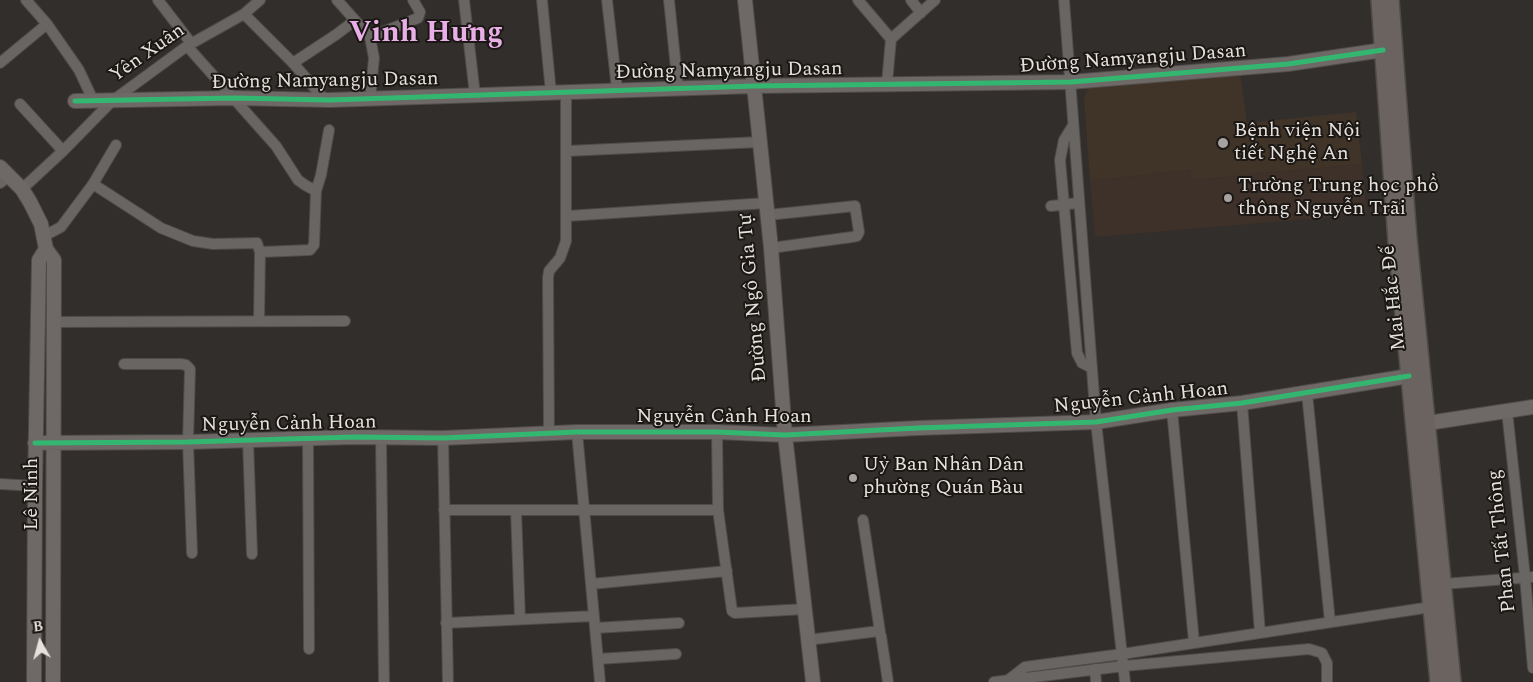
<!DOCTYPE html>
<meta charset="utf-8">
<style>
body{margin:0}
#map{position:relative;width:1533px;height:682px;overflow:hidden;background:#322e2b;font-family:Spectral,serif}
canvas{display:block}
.north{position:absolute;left:15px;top:617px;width:50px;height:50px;-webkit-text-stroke:4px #1a1714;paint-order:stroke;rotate:353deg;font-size:14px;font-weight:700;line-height:20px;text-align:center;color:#e6e1dd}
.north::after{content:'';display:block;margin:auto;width:18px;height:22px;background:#e6e1dd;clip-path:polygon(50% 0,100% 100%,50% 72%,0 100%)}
</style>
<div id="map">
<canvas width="1533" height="682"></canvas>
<div class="north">B</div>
</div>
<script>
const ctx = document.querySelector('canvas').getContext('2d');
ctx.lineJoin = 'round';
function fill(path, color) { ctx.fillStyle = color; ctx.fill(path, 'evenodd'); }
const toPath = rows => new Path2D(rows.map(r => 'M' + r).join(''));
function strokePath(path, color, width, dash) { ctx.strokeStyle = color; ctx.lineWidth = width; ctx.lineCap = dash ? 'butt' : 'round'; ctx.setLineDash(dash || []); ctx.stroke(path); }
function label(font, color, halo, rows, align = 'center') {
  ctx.font = font + ' Spectral,serif'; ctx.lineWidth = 4; ctx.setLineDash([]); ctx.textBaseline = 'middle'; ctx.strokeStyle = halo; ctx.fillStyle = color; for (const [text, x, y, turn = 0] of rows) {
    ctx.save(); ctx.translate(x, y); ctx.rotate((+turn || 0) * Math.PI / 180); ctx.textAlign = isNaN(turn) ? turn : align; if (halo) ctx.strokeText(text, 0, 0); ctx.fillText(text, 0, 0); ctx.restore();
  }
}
const built = toPath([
 [1362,164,1367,214,1095,237,1090,181,1191,170,1192,180]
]);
const industrial = toPath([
 [1240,72,1247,123,1356,112,1362,164,1192,180,1190,170,1090,181,1084,99,1089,86]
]);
const street = toPath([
 [26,0,47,24,79,70,93,100],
 [158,0,191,43],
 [337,0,370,37,418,18,420,12,413,0],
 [464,0,475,95],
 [542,0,551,93],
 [607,0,617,89],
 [669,0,678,88],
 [858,0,891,39],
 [911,0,921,13],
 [1064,0,1096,422,1125,682],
 [244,14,293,63,325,100],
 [187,46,276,146,298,180,305,185,316,191],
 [0,63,47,24],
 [293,63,337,34,354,21],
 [887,83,891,39,935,0],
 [370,99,374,58,370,37],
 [20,104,63,151],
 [1072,127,1064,140,1060,160,1077,353,1082,363,1092,368],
 [567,151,760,142],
 [0,183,9,176],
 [93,184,161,228,193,241,213,244,257,243,260,252,261,252,310,250,314,245,316,191,321,175,329,130],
 [22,189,63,151,112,101,187,46,244,14,260,0],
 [1051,206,1078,203],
 [768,215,855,206,859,232,857,236,852,237,771,248],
 [567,216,767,203],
 [44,236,61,227,93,184,116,145],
 [259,321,260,252],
 [53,322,345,321],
 [124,364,181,364,186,365,190,369,188,442,192,553],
 [1307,393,1330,622],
 [1242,403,1260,633],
 [1172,410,1194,642],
 [1507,411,1525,577,1533,668],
 [577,432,600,682],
 [717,432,718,510,732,611,735,613,805,609],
 [549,434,548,278,549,271,560,258,566,241,566,92],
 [381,437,384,682],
 [443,438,448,682],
 [308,439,309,649],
 [248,440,252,554],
 [0,484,35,486],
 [444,510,718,510],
 [516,510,520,619],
 [863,520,880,632],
 [591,584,727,571],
 [1443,584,1533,577],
 [446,623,594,616],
 [595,628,679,623],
 [808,640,879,631,881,636,888,682],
 [598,659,676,654],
 [1095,669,1096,682],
 [1007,681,1025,667,1122,654,1431,607],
 [994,682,1124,666,1309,649,1322,653,1327,663,1327,682]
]);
const secondary = toPath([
 [745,0,771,248,785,435,813,682],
 [75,101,234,98,330,100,755,86,1071,82,1288,64,1383,50],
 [0,167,22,189,30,202,41,224,46,249,54,260,53,682],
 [1428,423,1533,407],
 [35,443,188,442,354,437,443,438,577,432,717,432,785,435,918,428,1096,422,1172,410,1242,403,1409,376],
 [34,682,35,486,39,260,46,249]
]);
const primary = toPath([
 [1379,0,1396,241,1438,682],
 [1391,0,1409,239,1453,682]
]);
const cycleway = toPath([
 [75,101,234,98,330,100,755,86,1071,82,1288,64,1383,50],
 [35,443,188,442,354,437,443,438,577,432,717,432,785,435,918,428,1096,422,1172,410,1242,403,1409,376]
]);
const markers = [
 [1223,143,6,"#a7a29f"],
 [1228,198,5,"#a7a29f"],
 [853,478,5,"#a7a29f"]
];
const streetNames = [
 ["Yên Xuân",148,54,-35],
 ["Đường Namyangju Dasan",1133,60,-4],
 ["Đường Namyangju Dasan",729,72,-1],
 ["Đường Namyangju Dasan",325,82,-1],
 ["Đường Ngô Gia Tự",754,298,-95],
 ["Mai Hắc Đế",1395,298,-96],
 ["Nguyễn Cảnh Hoan",1141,399,-6],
 ["Nguyễn Cảnh Hoan",724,418],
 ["Nguyễn Cảnh Hoan",289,425,-1],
 ["Lê Ninh",33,494,-90],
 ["Phan Tất Thông",1503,541,-96]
];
const poiNames = [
 ["Bệnh viện Nội",1234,132],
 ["tiết Nghệ An",1234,155],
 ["Trường Trung học phổ",1238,187],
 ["thông Nguyễn Trãi",1238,210],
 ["Uỷ Ban Nhân Dân",863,466],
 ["phường Quán Bàu",863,489]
];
const townNames = [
 ["Vinh Hưng",426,35]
];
fill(built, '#3d3129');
fill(industrial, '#403328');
strokePath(street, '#4f4b49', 12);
strokePath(secondary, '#4f4b49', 16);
strokePath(primary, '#4f4b49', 18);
strokePath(street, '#686563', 10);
strokePath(secondary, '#6e6966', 14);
strokePath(primary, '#6a6360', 15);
strokePath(cycleway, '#33b770', 5);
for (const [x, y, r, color] of markers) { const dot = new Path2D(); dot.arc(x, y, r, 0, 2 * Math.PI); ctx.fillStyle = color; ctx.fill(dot); strokePath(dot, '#1a1714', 2); }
label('20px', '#e6e1dd', '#1a1714', streetNames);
label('20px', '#e6e1dd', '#1a1714', poiNames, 'left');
label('bold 30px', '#e9afe7', '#1a1714', townNames);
</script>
